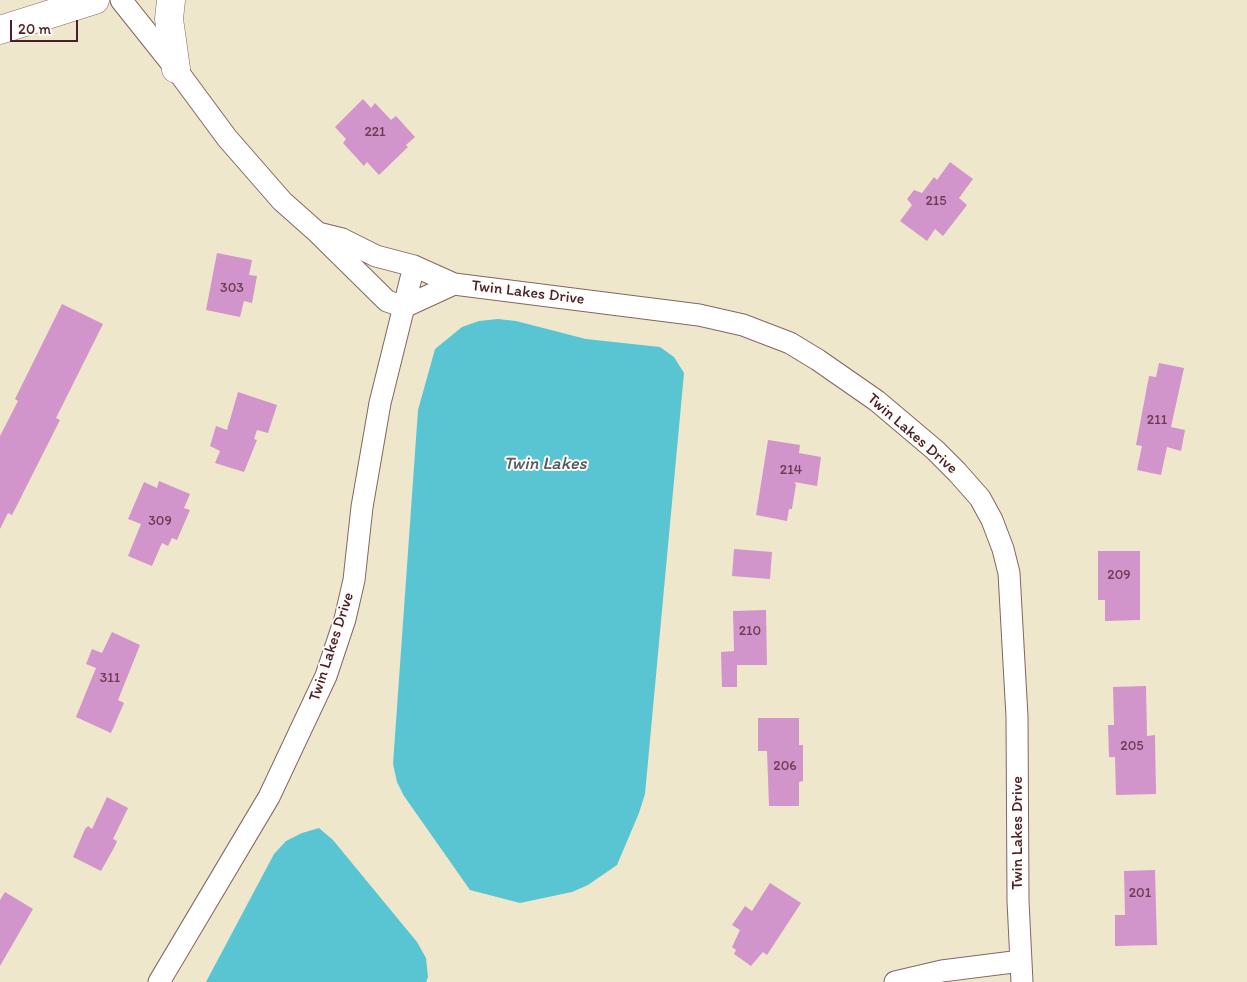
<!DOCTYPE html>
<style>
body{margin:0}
#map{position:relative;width:1247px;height:982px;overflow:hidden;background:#efe7cc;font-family:Itim,sans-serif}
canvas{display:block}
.scale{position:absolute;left:10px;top:20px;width:68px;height:22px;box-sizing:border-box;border:2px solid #4a1f2b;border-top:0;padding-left:6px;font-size:15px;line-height:18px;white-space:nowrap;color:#4a1f2b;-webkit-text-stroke:4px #fdfcf7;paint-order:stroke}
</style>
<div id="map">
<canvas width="1247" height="982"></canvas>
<div class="scale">20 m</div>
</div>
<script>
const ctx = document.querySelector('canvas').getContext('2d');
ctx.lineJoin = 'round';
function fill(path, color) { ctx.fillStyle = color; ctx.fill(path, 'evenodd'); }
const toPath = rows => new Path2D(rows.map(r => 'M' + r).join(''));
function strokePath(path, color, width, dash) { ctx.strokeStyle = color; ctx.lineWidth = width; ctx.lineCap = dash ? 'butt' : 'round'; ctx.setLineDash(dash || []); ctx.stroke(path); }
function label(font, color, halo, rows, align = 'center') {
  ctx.font = font + ' Itim,sans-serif'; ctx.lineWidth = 4; ctx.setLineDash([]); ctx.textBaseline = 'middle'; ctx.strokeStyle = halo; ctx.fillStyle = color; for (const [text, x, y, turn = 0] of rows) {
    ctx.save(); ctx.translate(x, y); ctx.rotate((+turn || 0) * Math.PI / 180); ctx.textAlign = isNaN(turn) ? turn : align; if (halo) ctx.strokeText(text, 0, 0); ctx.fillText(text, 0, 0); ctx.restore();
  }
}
const water = toPath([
 [498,319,516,321,586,339,660,347,674,357,684,373,645,794,639,813,617,865,588,885,572,892,520,903,470,890,404,796,397,782,393,764,418,410,435,349,462,327,479,321],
 [319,828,333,840,417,942,426,958,428,977,426,982,206,982,274,854,286,841,302,833]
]);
const building = toPath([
 [363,99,371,108,375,103,391,120,396,116,415,137,406,145,408,147,379,175,367,162,364,166,343,143,346,139,335,127],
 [950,162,973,179,959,198,967,205,943,236,935,229,927,241,900,221,912,205,907,199,914,190,922,193,934,177,937,180],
 [217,253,252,260,249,275,257,276,252,303,244,301,240,317,206,310],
 [62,304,103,324,56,418,60,420,12,515,8,513,0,529,0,436,18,401,15,399],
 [1159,363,1184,368,1171,427,1185,430,1181,451,1167,447,1161,475,1137,470,1142,446,1136,445,1149,376,1156,377],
 [238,392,277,405,268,433,257,430,254,439,257,440,244,472,215,463,220,451,210,446,216,426,227,430],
 [768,440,800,445,799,453,821,457,817,486,794,482,796,484,792,509,789,509,787,521,756,515],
 [159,481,190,494,184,508,190,510,177,540,172,538,168,546,162,543,152,566,128,556,141,524,128,519,144,482,157,488],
 [734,549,772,552,770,579,732,576],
 [1098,551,1140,551,1140,620,1105,621,1105,600,1098,600],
 [766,610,767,665,737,665,737,687,722,687,721,652,734,651,733,611],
 [112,632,140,645,118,700,124,703,111,733,76,717,96,668,86,664,92,649,102,653],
 [1146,686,1147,736,1155,735,1156,794,1116,795,1115,757,1109,757,1108,725,1114,725,1113,687],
 [758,718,799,718,799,745,803,745,803,781,799,782,799,806,769,806,767,751,758,751],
 [107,797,128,808,113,839,117,841,115,846,101,871,73,857,85,829,88,826,92,829],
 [1155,870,1157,945,1115,946,1115,915,1125,915,1124,871],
 [770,883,801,903,767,955,763,952,751,966,734,954,736,950,732,947,740,930,732,925,745,906,752,911],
 [5,892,33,909,0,966,0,900]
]);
const minor = toPath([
 [121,0,176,69,227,138,282,201,318,233,387,301,404,307,454,284],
 [318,233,342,239,376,256,414,266,454,284,699,315,743,325,790,343,818,360,877,401,935,450,957,472,980,498,992,520,1003,549,1009,573,1017,717,1018,901,1022,982],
 [159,982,269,797,326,676,345,619,354,580,362,507,380,403,414,266],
 [895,982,942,971,1021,961]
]);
const major = toPath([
 [171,0,169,19,176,69],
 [0,30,95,0]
]);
const numberNames = [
 ["221",375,132],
 ["215",936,201],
 ["303",232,288],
 ["211",1157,420],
 ["214",791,470],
 ["309",160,521],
 ["209",1119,575],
 ["210",750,631],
 ["311",110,678],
 ["205",1132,746],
 ["206",785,766],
 ["201",1140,893]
];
const streetNames = [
 ["Twin Lakes Drive",528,293,7],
 ["Twin Lakes Drive",912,434,41],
 ["Twin Lakes Drive",332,647,-72],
 ["Twin Lakes Drive",1018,833,-90]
];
const waterNames = [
 ["Twin Lakes",545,464]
];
fill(water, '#59c5d2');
fill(building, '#d194cb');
strokePath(minor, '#846563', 23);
strokePath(major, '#846563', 29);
strokePath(minor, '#fff', 21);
strokePath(major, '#fff', 28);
label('14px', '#6c3c53', null, numberNames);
label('16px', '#4a1f2b', '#fdfcf7', streetNames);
label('italic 18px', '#4f5965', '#fdfcf7', waterNames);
</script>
